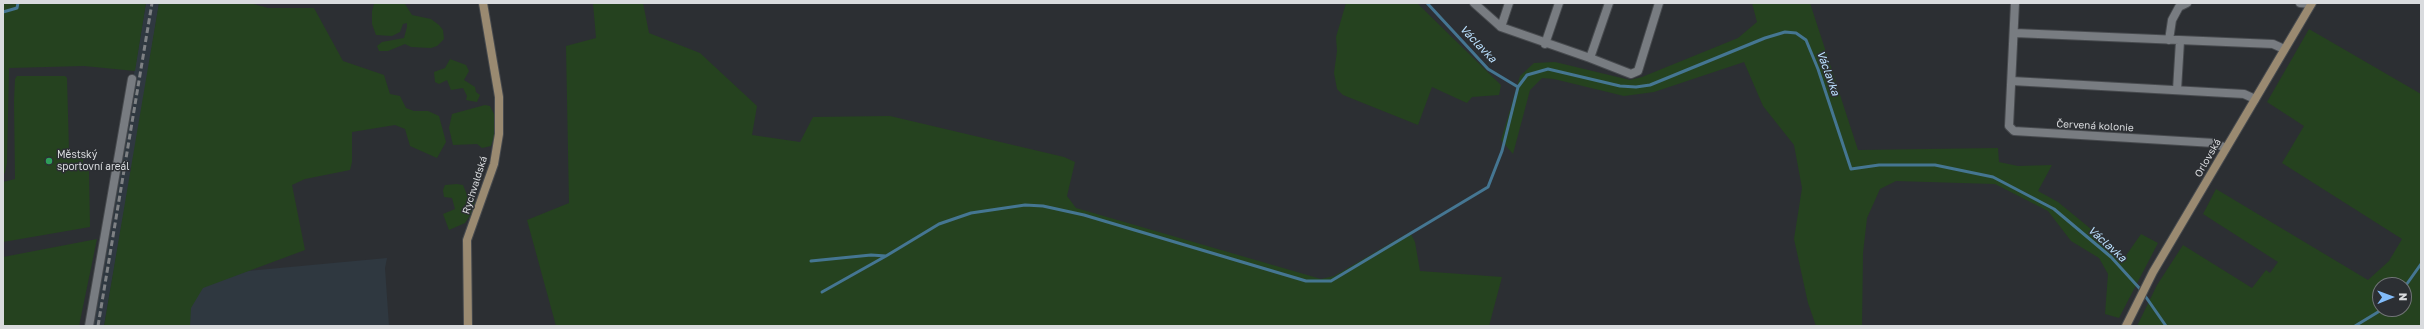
<!DOCTYPE html>
<meta charset="utf-8">
<style>
body{margin:0}
#map{position:relative;width:2424px;height:329px;overflow:hidden;background:#2c2f33;font-family:"Golos Text",sans-serif}
canvas{display:block}
.frame{position:absolute;inset:0;border:4px solid #d9dbde;pointer-events:none}
.north{position:absolute;left:2372px;top:277px;width:40px;height:40px;box-sizing:border-box;background:#2c2f33;border:1px solid #717477;border-radius:50%;rotate:89deg;font-size:11px;font-weight:700;line-height:16px;text-align:center;color:#d9dbde}
.north::after{content:'';display:block;margin:auto;width:14px;height:18px;background:#82bcfa;clip-path:polygon(50% 0,100% 100%,50% 72%,0 100%)}
</style>
<div id="map">
<canvas width="2424" height="329"></canvas>
<div class="frame"></div>
<div class="north">N</div>
</div>
<script>
const ctx = document.querySelector('canvas').getContext('2d');
ctx.lineJoin = 'round';
function fill(path, color) { ctx.fillStyle = color; ctx.fill(path, 'evenodd'); }
const toPath = rows => new Path2D(rows.map(r => 'M' + r).join(''));
function strokePath(path, color, width, dash) { ctx.strokeStyle = color; ctx.lineWidth = width; ctx.lineCap = dash ? 'butt' : 'round'; ctx.setLineDash(dash || []); ctx.stroke(path); }
function label(font, color, halo, rows, align = 'center') {
  ctx.font = font + ' "Golos Text",sans-serif'; ctx.lineWidth = 3; ctx.setLineDash([]); ctx.textBaseline = 'middle'; ctx.strokeStyle = halo; ctx.fillStyle = color; for (const [text, x, y, turn = 0] of rows) {
    ctx.save(); ctx.translate(x, y); ctx.rotate((+turn || 0) * Math.PI / 180); ctx.textAlign = isNaN(turn) ? turn : align; if (halo) ctx.strokeText(text, 0, 0); ctx.fillText(text, 0, 0); ctx.restore();
  }
}
const built = toPath([
 [146,3,159,3,142,110,104,326,91,326],
 [387,258,385,268,389,326,141,326,140,281]
]);
const green = toPath([
 [3,3,146,3,135,71,84,66,9,68,7,163,5,173,3,174],
 [159,3,250,3,268,8,314,8,343,61,384,75,390,94,400,96,406,108,414,111,428,111,439,116,446,142,437,158,410,146,405,129,395,125,352,132,352,162,350,170,305,179,292,185,305,250,203,288,191,308,190,326,104,326],
 [377,3,405,4,412,15,431,19,439,25,443,30,444,39,437,46,431,48,411,47,405,44,388,51,379,51,377,46,382,42,404,38,407,27,407,23,403,24,400,32,392,36,376,35,372,24,372,11,374,4],
 [593,3,643,3,649,33,700,53,757,106,752,135,800,142,813,117,890,116,1064,157,1075,162,1067,196,1076,208,1321,279,1334,276,1410,232,1415,242,1420,271,1502,277,1489,326,556,326,527,220,569,203,566,46,596,38],
 [1346,3,1417,3,1501,85,1499,95,1472,97,1467,103,1432,87,1418,125,1343,95,1337,89,1334,73,1337,51,1336,37],
 [1752,3,1810,3,1858,150,1998,148,1999,162,2018,166,2052,165,2038,191,2058,202,2125,257,2141,234,2158,243,2119,318,2105,314,2108,274,2099,258,2071,241,2048,211,1995,184,1896,181,1880,189,1867,218,1863,253,1862,326,1816,326,1808,303,1794,239,1802,188,1794,145,1763,106,1744,62,1654,92,1624,96,1554,79,1542,78,1530,90,1513,154,1501,140,1520,76,1534,63,1555,62,1630,80,1642,77,1738,38,1757,22],
 [2309,29,2421,94,2421,326,2137,326,2157,285,2183,245,2252,288,2266,270,2270,273,2278,262,2203,214,2216,189,2368,280,2389,261,2402,239,2282,163,2304,126,2267,102],
 [2380,285,2404,285,2404,309,2380,309],
 [450,59,466,65,469,71,464,80,475,87,476,92,480,95,477,102,466,100,467,96,463,88,451,90,447,80,439,84,435,82,434,72,445,68],
 [17,76,65,76,67,78,69,151,83,152,83,171,89,171,90,227,3,242,3,182,15,179,14,101,15,79],
 [485,105,490,106,494,114,495,134,491,146,482,148,477,144,453,145,449,128,452,114],
 [457,184,463,185,468,197,475,200,471,214,465,223,449,230,443,214,455,209,452,198,444,197,443,190,445,185],
 [97,239,79,326,3,326,3,257]
]);
const stream = toPath([
 [1427,3,1488,69,1518,87,1527,75,1548,69,1620,86,1636,87,1650,85,1765,38,1785,32,1796,33,1806,40,1818,69,1851,169,1879,165,1935,165,1993,177,2054,209,2111,257,2141,290,2166,326],
 [3,12,17,8,18,3],
 [811,261,871,255,886,256,939,224,971,213,1025,205,1043,206,1084,215,1306,281,1331,281,1488,187,1502,151,1518,87],
 [2404,288,2421,264],
 [822,292,886,256],
 [2355,326,2383,309]
]);
const street = toPath([
 [1474,3,1501,27,1590,58,1609,3],
 [2015,3,2009,126,2014,131,2214,143,2226,148],
 [2300,3,2311,4],
 [1501,27,1509,3],
 [2015,33,2273,44,2284,49],
 [2169,40,2172,20,2179,7,2187,3],
 [1545,44,1559,3],
 [1590,58,1631,74,1638,71,1659,3],
 [2012,81,2244,94,2255,99],
 [2177,90,2180,41],
 [89,326,132,79]
]);
const secondary = toPath([
 [468,326,467,240,494,164,499,134,499,97,483,3],
 [2126,326,2153,272,2312,3]
]);
const rail = toPath([
 [98,326,152,3]
]);
const markers = [
 [49,161,4,"#2e9e5b"]
];
const streetNames = [
 ["Červená kolonie",2095,126,3],
 ["Orlovská",2208,158,-60],
 ["Rychvaldská",475,185,-72]
];
const poiNames = [
 ["Městský",57,155],
 ["sportovní areál",57,167]
];
const waterNames = [
 ["Václavka",1478,44,46],
 ["Václavka",1828,73,70],
 ["Václavka",2107,244,42]
];
fill(built, '#2f3840');
fill(green, '#25421f');
strokePath(stream, '#457692', 3);
strokePath(street, '#474a4e', 10);
strokePath(secondary, '#474a4e', 10);
strokePath(street, '#787c81', 8);
strokePath(secondary, '#9a8a71', 8);
strokePath(rail, '#7e8184', 3, [6, 3]);
for (const [x, y, r, color] of markers) { const dot = new Path2D(); dot.arc(x, y, r, 0, 2 * Math.PI); ctx.fillStyle = color; ctx.fill(dot); strokePath(dot, '#2c2f33', 1.5); }
label('10px', '#d9dbde', '#2c2f33', streetNames);
label('10px', '#d9dbde', '#2c2f33', poiNames, 'left');
label('italic 11px', '#bbe1ff', '#2c2f33', waterNames);
</script>
